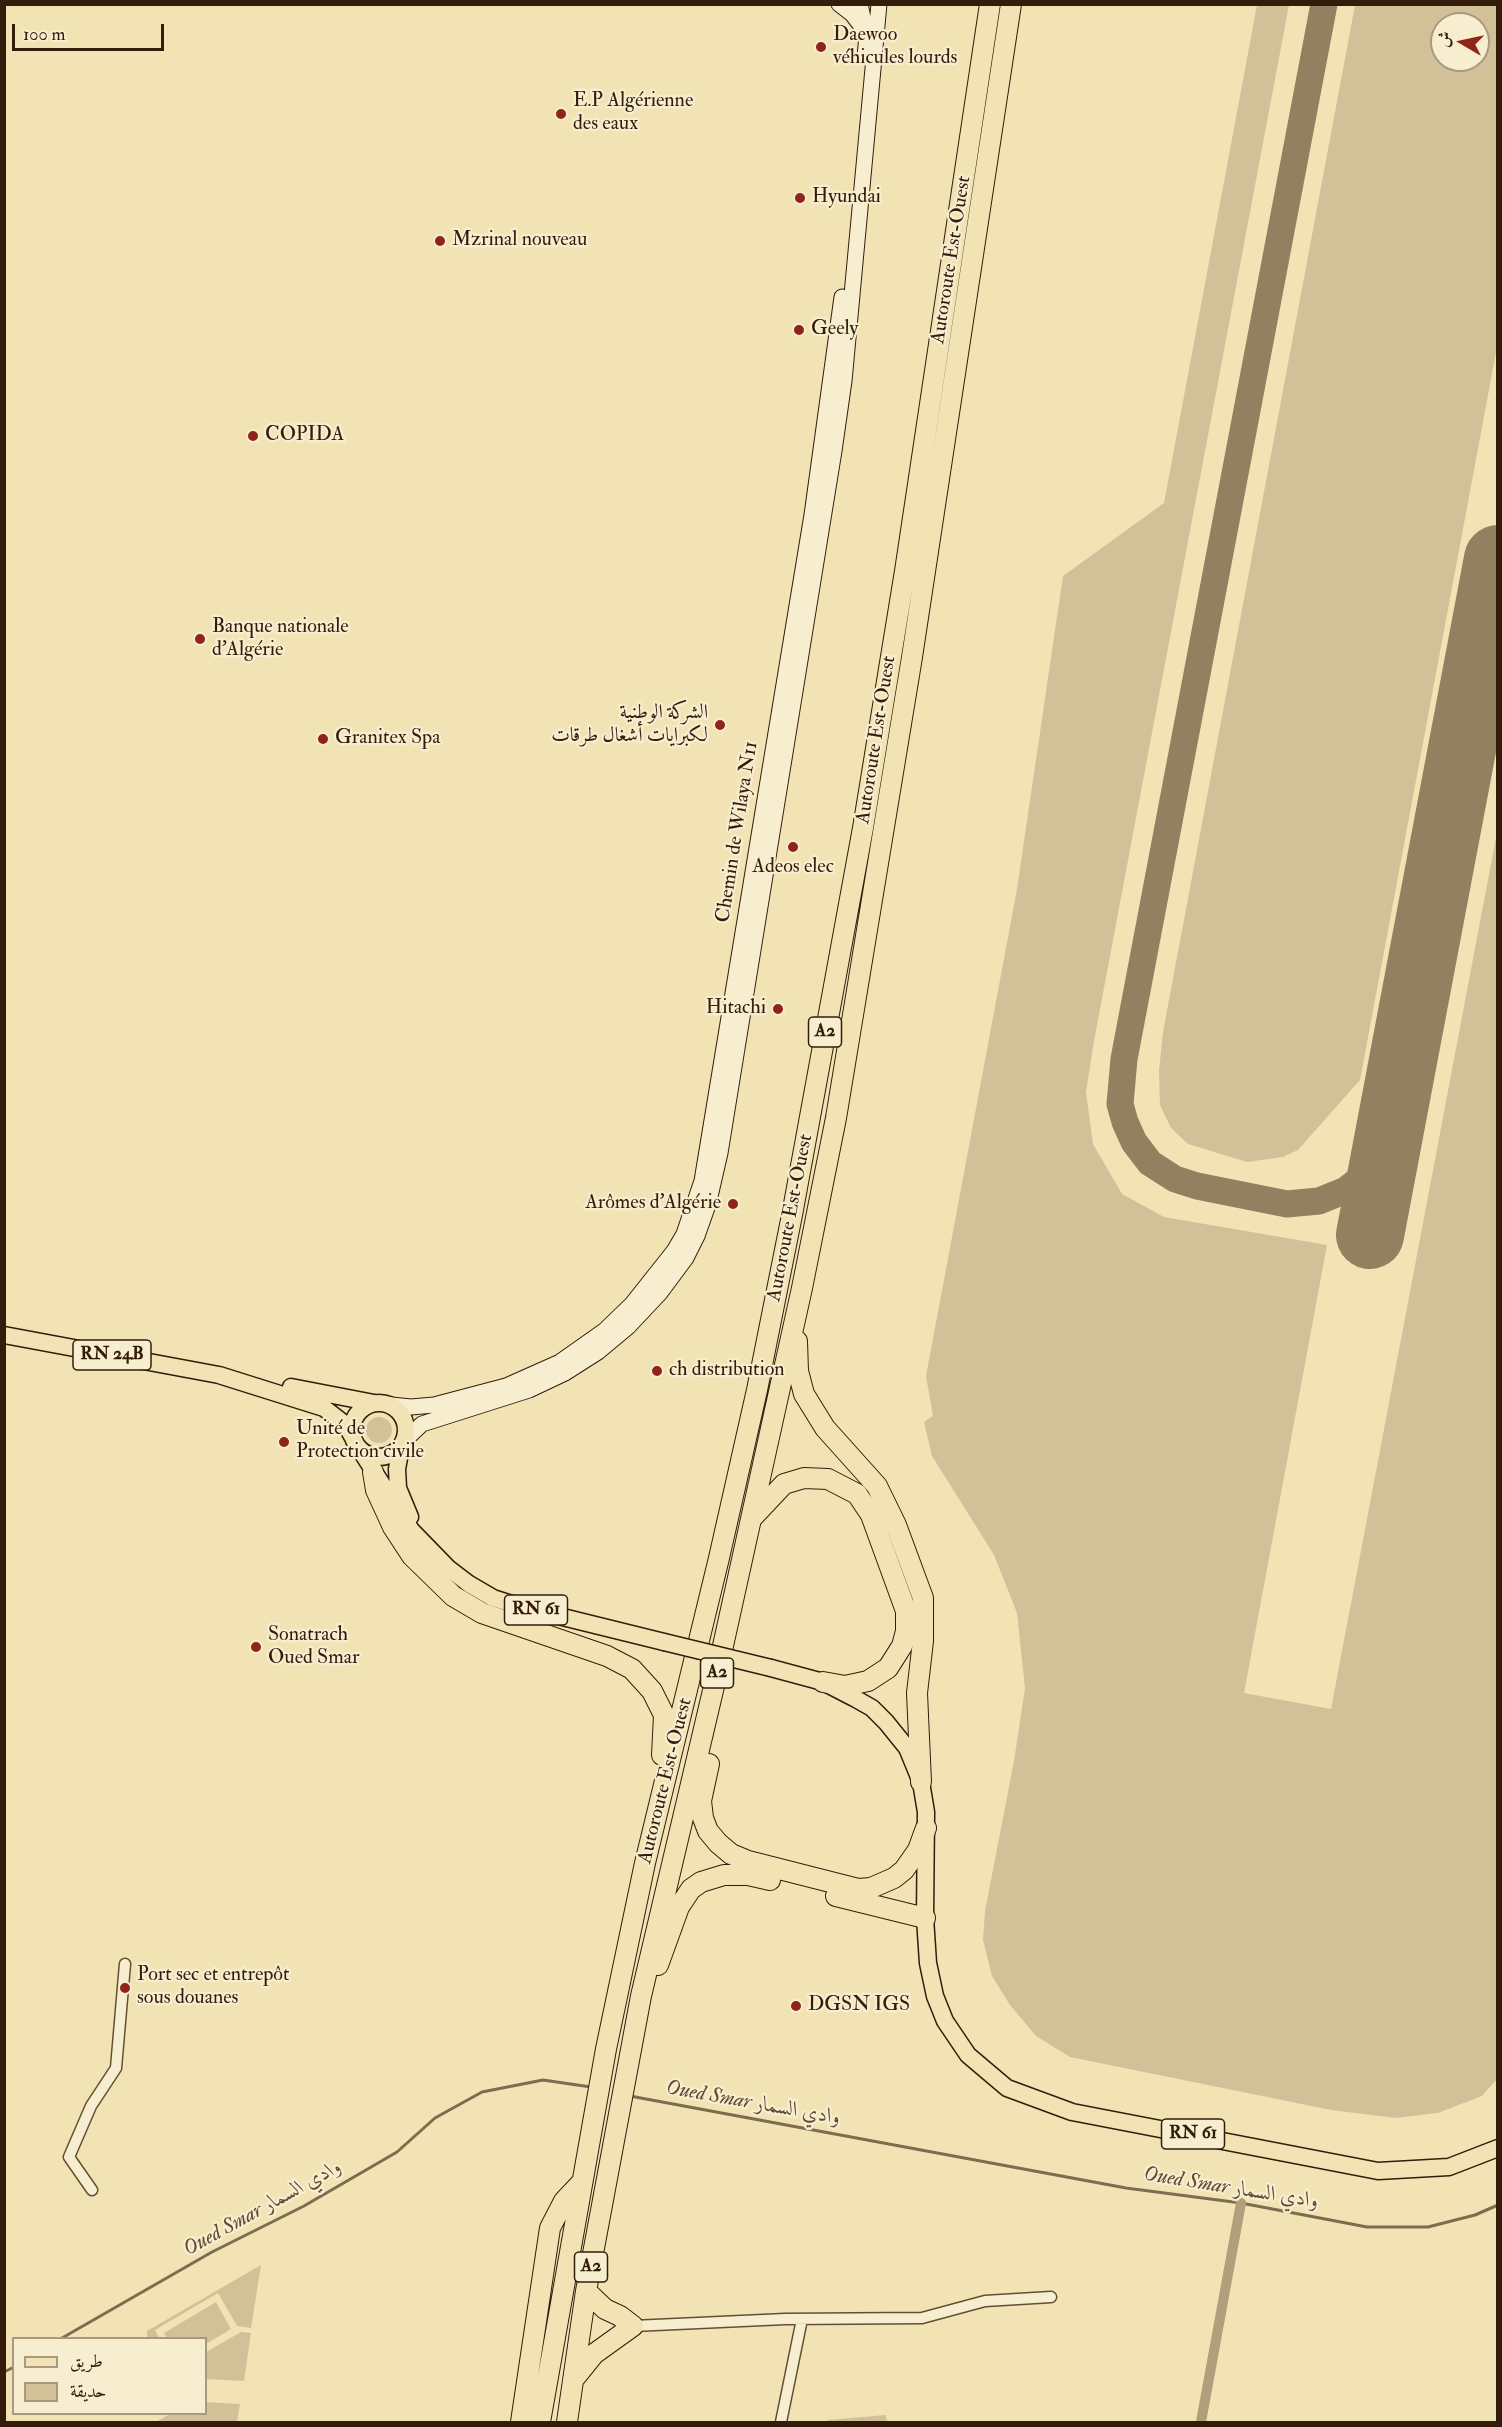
<!DOCTYPE html>
<meta charset="utf-8">
<style>
body{margin:0}
#map{position:relative;width:1502px;height:2427px;overflow:hidden;background:#f2e3b5;font-family:"IM FELL Double Pica",Amiri,serif}
canvas{display:block}
.frame{position:absolute;inset:0;border:6px solid #341c0b;pointer-events:none}
.legend{position:absolute;left:12px;top:2337px;width:195px;height:78px;box-sizing:border-box;background:#f7edcf;border:2px solid #a99981;margin:0;padding:8px 10px;list-style:none;font-size:18px;color:#341c0b}
.legend li{display:flex;align-items:center;gap:12px;height:30px}
.legend b{width:30px;border:2px solid #a99981}
.north{position:absolute;left:1430px;top:12px;width:60px;height:60px;box-sizing:border-box;background:#f7edcf;border:2px solid #a99981;border-radius:50%;rotate:279deg;font-size:16px;font-weight:700;line-height:24px;text-align:center;color:#341c0b}
.north::after{content:'';display:block;margin:auto;width:21px;height:27px;background:#8f2418;clip-path:polygon(50% 0,100% 100%,50% 72%,0 100%)}
.scale{position:absolute;left:12px;top:24px;width:152px;height:27px;box-sizing:border-box;border:3px solid #341c0b;border-top:0;padding-left:8px;font-size:18px;line-height:21px;white-space:nowrap;color:#341c0b;-webkit-text-stroke:4px #f7edcf;paint-order:stroke}
</style>
<div id="map">
<canvas width="1502" height="2427"></canvas>
<div class="frame"></div>
<ul class="legend">
<li><b style="height:8px;background:#f2e3b5"></b>طريق</li>
<li><b style="height:16px;background:#d2c198"></b>حديقة</li>
</ul>
<div class="north">ش</div>
<div class="scale">100 m</div>
</div>
<script>
const ctx = document.querySelector('canvas').getContext('2d');
ctx.lineJoin = 'round';
function fill(path, color) { ctx.fillStyle = color; ctx.fill(path, 'evenodd'); }
const toPath = rows => new Path2D(rows.map(r => 'M' + r).join(''));
function strokePath(path, color, width, dash) { ctx.strokeStyle = color; ctx.lineWidth = width; ctx.lineCap = dash ? 'butt' : 'round'; ctx.setLineDash(dash || []); ctx.stroke(path); }
function label(font, color, halo, rows, align = 'center') {
  ctx.font = font + ' "IM FELL Double Pica",Amiri,serif'; ctx.lineWidth = 4.5; ctx.setLineDash([]); ctx.textBaseline = 'middle'; ctx.strokeStyle = halo; ctx.fillStyle = color; for (const [text, x, y, turn = 0] of rows) {
    ctx.save(); ctx.translate(x, y); ctx.rotate((+turn || 0) * Math.PI / 180); ctx.textAlign = isNaN(turn) ? turn : align; if (halo) ctx.strokeText(text, 0, 0); ctx.fillText(text, 0, 0); ctx.restore();
  }
}
const green = toPath([
 [1257,5,1289,5,1094,1041,1086,1092,1093,1144,1122,1194,1164,1217,1327,1245,1244,1693,1331,1709,1497,832,1497,2079,1482,2096,1438,2113,1395,2118,1331,2110,1070,2057,1036,2036,1010,2005,992,1976,983,1940,985,1911,1014,1761,1025,1688,1017,1613,994,1555,932,1456,924,1422,933,1416,926,1376,1017,889,1063,576,1164,503],
 [1355,5,1497,5,1497,347,1360,1080,1298,1150,1283,1157,1247,1162,1188,1144,1171,1128,1160,1105,1159,1070,1163,1032],
 [1442,24,1478,24,1478,60,1442,60],
 '366 1430a13 13 0 1 1 26 0a13 13 0 1 1-26 0Z',
 [261,2265,251,2328,237,2326,218,2293,155,2330,159,2338,147,2338,147,2331],
 [216,2302,231,2329,206,2344,206,2338,167,2338,164,2333],
 [241,2332,251,2333,244,2381,206,2379,206,2352],
 [206,2402,240,2404,237,2422,156,2422,170,2414,206,2414],
 [886,2415,887,2422,828,2422,828,2420]
]);
const stream = toPath([
 [630,2096,1126,2188,1241,2203,1367,2227,1428,2227,1475,2215,1498,2205],
 [62,2338,212,2252,304,2206,397,2152,435,2118,482,2092,543,2080,591,2087],
 [4,2372,14,2367]
]);
const canal = toPath([
 [1201,2422,1241,2203]
]);
const taxiway = toPath([
 [1324,4,1124,1059,1120,1104,1125,1122,1134,1142,1150,1163,1175,1179,1197,1186,1287,1204,1319,1201,1346,1190,1364,1176,1377,1159,1389,1132]
]);
const runway = toPath([
 [1370,1235,1498,559]
]);
const minor = toPath([
 [92,2190,69,2157,91,2106,116,2068,125,1964],
 [633,2326,785,2319,922,2318,985,2301,1051,2297],
 [781,2422,802,2319]
]);
const secondary = toPath([
 [839,4,852,14,862,27],
 [860,4,867,36,865,56],
 [391,1405,411,1407,434,1405,506,1386,560,1362,604,1331,632,1304,674,1251,684,1234,702,1181,812,515,842,297],
 [405,1440,422,1424,529,1390,565,1373,598,1352,628,1327,660,1293,686,1258,697,1236,708,1205,720,1153,834,451,844,381,879,4]
]);
const primary = toPath([
 [4,1335,219,1375,324,1408,346,1425,352,1436],
 [291,1387,374,1403],
 '352 1430a27 27 0 1 1 54 0a27 27 0 1 1-54 0Z',
 [401,1447,397,1469,398,1488,410,1517],
 [361,1451,411,1530,448,1568,469,1584,493,1598,518,1606,664,1642],
 [771,1668,823,1682,856,1699,872,1708,886,1722,907,1748,921,1782,926,1812,925,1918,928,1963,935,1996,945,2021,968,2055,1007,2088,1072,2112,1378,2171,1449,2167,1498,2148]
]);
const motorway = toPath([
 [797,1341,798,1371,804,1394,825,1428,877,1486,896,1525,923,1598,923,1641,917,1693,921,1782],
 [373,1472,376,1490,393,1527,412,1556,453,1596,482,1613,607,1656,632,1669,652,1691,664,1715,662,1755],
 [752,1518,784,1484,804,1478,828,1479,857,1494,871,1515,906,1611,906,1631,902,1646,888,1668,868,1681,845,1686,823,1682],
 [709,1764,701,1801,703,1818,708,1831,718,1843,731,1854,748,1861,858,1889,871,1888,894,1878,904,1870,918,1850,926,1828],
 [836,1896,925,1918],
 [658,1965,679,1907,691,1889,701,1882,724,1875,748,1875,770,1880],
 [573,2380,594,2354,633,2326,620,2316,605,2309,586,2291],
 [521,2422,550,2228,564,2201,581,2183],
 [540,2422,606,2049,645,1863,719,1558,757,1390,792,1215,863,828,905,571,990,4],
 [567,2422,586,2291,641,1996,715,1682,802,1288,836,1118,912,657,1011,4]
]);
const primaryBridge = toPath([
 [664,1642,771,1668]
]);
const markers = [
 [821,47,6,"#8f2418"],
 [561,114,6,"#8f2418"],
 [800,198,6,"#8f2418"],
 [440,241,6,"#8f2418"],
 [799,330,6,"#8f2418"],
 [253,436,6,"#8f2418"],
 [200,639,6,"#8f2418"],
 [720,725,6,"#8f2418"],
 [323,739,6,"#8f2418"],
 [793,847,6,"#8f2418"],
 [778,1009,6,"#8f2418"],
 [733,1204,6,"#8f2418"],
 [657,1371,6,"#8f2418"],
 [284,1442,6,"#8f2418"],
 [256,1647,6,"#8f2418"],
 [125,1988,6,"#8f2418"],
 [796,2006,6,"#8f2418"]
];
const shields = [
 [825,1032,33],
 [112,1355,78],
 [536,1610,63],
 [717,1673,33],
 [1193,2134,63],
 [591,2267,33]
];
const shieldNames = [
 ["A2",825,1032],
 ["RN 24B",112,1355],
 ["RN 61",536,1610],
 ["A2",717,1673],
 ["RN 61",1193,2134],
 ["A2",591,2267]
];
const poiNames = [
 ["Daewoo",833,36],
 ["véhicules lourds",833,59],
 ["E.P Algérienne",573,102],
 ["des eaux",573,125],
 ["Hyundai",812,198],
 ["Mzrinal nouveau",452,241],
 ["Geely",811,330],
 ["COPIDA",265,436],
 ["Banque nationale",212,628],
 ["d'Algérie",212,651],
 ["الشركة الوطنية",708,714,"right"],
 ["لكبرايات أشغال طرقات",708,737,"right"],
 ["Granitex Spa",335,739],
 ["Adeos elec",793,868,"center"],
 ["Hitachi",766,1009,"right"],
 ["Arômes d'Algérie",721,1204,"right"],
 ["ch distribution",669,1371],
 ["Unité de",296,1430],
 ["Protection civile",296,1453],
 ["Sonatrach",268,1636],
 ["Oued Smar",268,1659],
 ["Port sec et entrepôt",137,1976],
 ["sous douanes",137,1999],
 ["DGSN IGS",808,2006]
];
const streetNames = [
 ["Autoroute Est-Ouest",952,260,-81],
 ["Autoroute Est-Ouest",877,740,-81],
 ["Chemin de Wilaya N11",738,832,-81],
 ["Autoroute Est-Ouest",791,1218,-79],
 ["Autoroute Est-Ouest",666,1781,-76]
];
const waterNames = [
 ["Oued Smar وادي السمار",753,2104,10],
 ["Oued Smar وادي السمار",1231,2189,9],
 ["Oued Smar وادي السمار",263,2209,-29]
];
fill(green, '#d2c198');
strokePath(stream, '#7f6b4e', 3);
strokePath(canal, '#b19f7b', 10);
strokePath(taxiway, '#938060', 27);
strokePath(runway, '#938060', 68);
strokePath(minor, '#644e36', 13);
strokePath(secondary, '#341c0b', 17);
strokePath(primary, '#341c0b', 19);
strokePath(motorway, '#341c0b', 22);
strokePath(minor, '#f7edcf', 10);
strokePath(secondary, '#f7edcf', 15);
strokePath(primary, '#f2e3b5', 16);
strokePath(motorway, '#f2e3b5', 20);
strokePath(primaryBridge, '#341c0b', 19, []);
strokePath(primaryBridge, '#f2e3b5', 16);
for (const [x, y, r, color] of markers) { const dot = new Path2D(); dot.arc(x, y, r, 0, 2 * Math.PI); ctx.fillStyle = color; ctx.fill(dot); strokePath(dot, '#f7edcf', 2); }
for (const [x, y, w] of shields) { const box = new Path2D(); box.roundRect(x - w / 2, y - 15, w, 30, 4.5); ctx.fillStyle = '#f7edcf'; ctx.fill(box); strokePath(box, '#341c0b', 1.5); }
label('bold 18px', '#341c0b', null, shieldNames);
label('20px', '#341c0b', '#f7edcf', poiNames, 'left');
label('20px', '#341c0b', '#f7edcf', streetNames);
label('italic 21px', '#604a32', '#f7edcf', waterNames);
</script>
